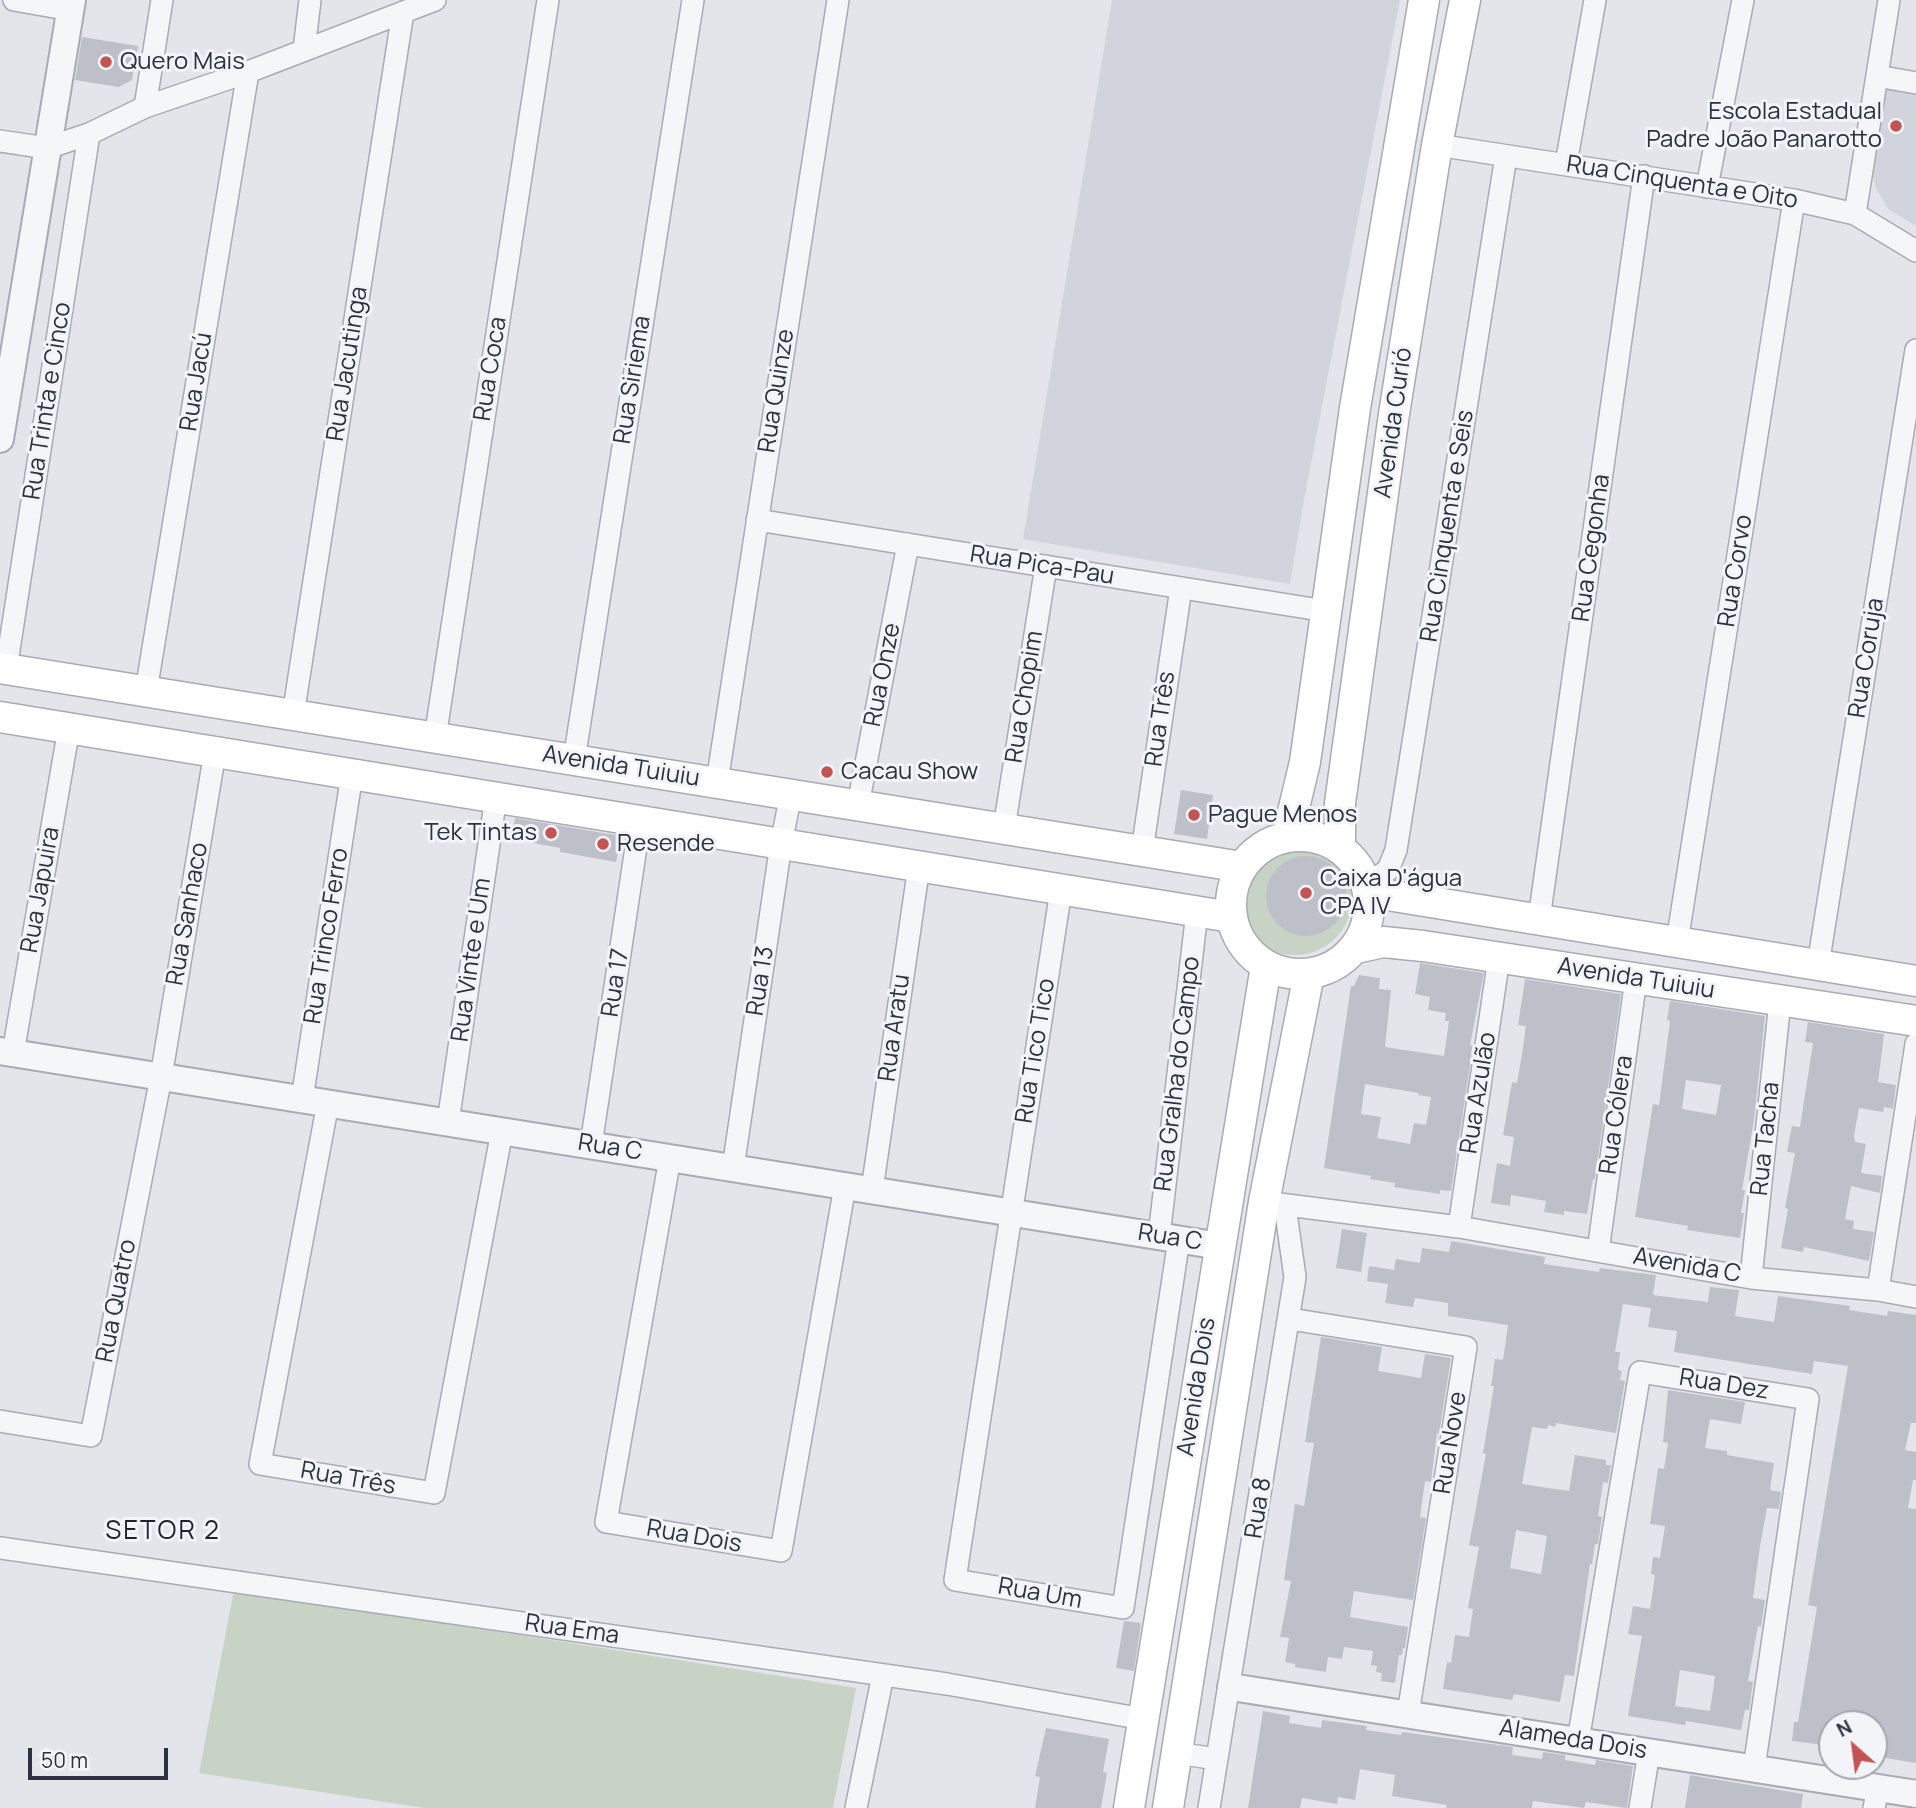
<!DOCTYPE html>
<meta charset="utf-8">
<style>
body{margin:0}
#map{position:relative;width:1916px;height:1808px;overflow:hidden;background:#e3e5ea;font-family:Manrope,sans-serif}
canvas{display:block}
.north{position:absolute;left:1818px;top:1710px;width:70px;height:70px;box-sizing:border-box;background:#f2f4f7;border:2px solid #a3a6ae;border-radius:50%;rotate:332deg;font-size:19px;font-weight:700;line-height:28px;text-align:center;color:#2c3141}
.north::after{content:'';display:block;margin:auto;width:24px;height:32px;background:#c45354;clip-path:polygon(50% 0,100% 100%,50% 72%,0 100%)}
.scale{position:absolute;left:28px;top:1748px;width:140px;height:32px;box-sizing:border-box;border:4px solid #2c3141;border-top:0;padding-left:9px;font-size:21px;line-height:24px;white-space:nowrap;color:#2c3141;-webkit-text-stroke:5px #f2f4f7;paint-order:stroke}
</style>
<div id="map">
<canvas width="1916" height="1808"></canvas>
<div class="north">N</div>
<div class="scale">50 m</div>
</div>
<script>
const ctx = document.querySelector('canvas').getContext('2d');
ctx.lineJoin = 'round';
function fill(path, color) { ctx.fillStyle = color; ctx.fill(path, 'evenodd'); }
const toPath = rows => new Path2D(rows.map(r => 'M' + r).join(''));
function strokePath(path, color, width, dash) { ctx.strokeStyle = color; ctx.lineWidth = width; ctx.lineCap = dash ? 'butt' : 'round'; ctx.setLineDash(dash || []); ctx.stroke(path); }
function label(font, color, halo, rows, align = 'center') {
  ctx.font = font + ' Manrope,sans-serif'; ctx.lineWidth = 6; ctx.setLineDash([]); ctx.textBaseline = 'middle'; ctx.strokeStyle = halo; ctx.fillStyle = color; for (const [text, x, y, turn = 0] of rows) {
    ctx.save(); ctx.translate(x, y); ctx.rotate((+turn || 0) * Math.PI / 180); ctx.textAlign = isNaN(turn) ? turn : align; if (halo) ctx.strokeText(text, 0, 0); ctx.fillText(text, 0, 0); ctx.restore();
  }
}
const built = toPath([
 [1112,0,1400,0,1304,500,1290,584,1023,539],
 [1881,82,1916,89,1916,226,1888,209,1875,186,1871,164]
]);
const green = toPath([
 '1238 898a57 57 0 1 1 114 0a57 57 0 1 1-114 0Z',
 [234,1590,856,1688,833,1808,424,1808,199,1773]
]);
const building = toPath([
 [82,37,138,46,132,80,119,87,75,80],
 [1181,790,1213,795,1207,839,1174,834],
 [515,818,621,836,616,862,560,852,560,848,511,839],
 '1266 896a40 40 0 1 1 80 0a40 40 0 1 1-80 0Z',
 [1420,963,1484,973,1470,1045,1473,1046,1451,1191,1440,1190,1440,1194,1394,1187,1395,1183,1370,1179,1371,1176,1324,1168,1351,986,1354,986,1359,975,1380,978,1379,989,1391,990,1385,1047,1444,1056,1449,1021,1445,1021,1446,1013,1428,1010,1430,997,1415,994],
 [1365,1084,1419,1093,1418,1095,1431,1097,1426,1125,1414,1123,1410,1144,1377,1138,1381,1117,1361,1114],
 [1525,979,1621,994,1595,1179,1593,1179,1587,1214,1564,1211,1564,1215,1544,1212,1546,1201,1511,1195,1510,1206,1491,1203,1497,1163,1510,1166,1514,1137,1503,1135,1512,1082,1517,1083,1522,1054,1526,1026,1518,1025],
 [1670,1001,1765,1016,1754,1120,1742,1190,1745,1190,1741,1213,1744,1213,1740,1238,1687,1230,1688,1226,1635,1217,1653,1104,1659,1105,1670,1021,1667,1020],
 [1686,1080,1721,1085,1716,1115,1682,1109],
 [1808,1022,1884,1034,1878,1082,1896,1085,1893,1109,1884,1107,1883,1112,1859,1108,1854,1136,1855,1142,1866,1144,1861,1173,1882,1176,1880,1193,1851,1186,1845,1219,1854,1221,1853,1229,1874,1232,1869,1261,1804,1247,1803,1252,1781,1248,1788,1209,1785,1208,1795,1153,1787,1152,1792,1126,1800,1127,1813,1043,1805,1042],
 [1342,1229,1367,1233,1361,1272,1336,1268],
 [1451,1241,1545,1257,1544,1264,1599,1272,1600,1268,1656,1275,1653,1295,1708,1302,1710,1287,1739,1290,1735,1316,1774,1322,1778,1296,1850,1306,1849,1310,1887,1316,1888,1311,1916,1315,1916,1423,1911,1423,1905,1450,1916,1452,1916,1480,1913,1480,1908,1508,1916,1509,1916,1763,1874,1756,1874,1724,1832,1724,1832,1746,1792,1741,1794,1722,1798,1722,1817,1607,1808,1605,1848,1366,1814,1361,1812,1374,1674,1352,1677,1331,1648,1327,1651,1308,1623,1304,1615,1352,1620,1352,1618,1370,1622,1371,1620,1380,1625,1381,1616,1433,1556,1423,1555,1427,1548,1425,1547,1429,1532,1427,1522,1484,1569,1491,1575,1455,1606,1460,1606,1465,1611,1465,1608,1483,1603,1482,1598,1516,1602,1517,1598,1544,1595,1544,1592,1564,1590,1564,1574,1676,1565,1675,1560,1702,1514,1694,1512,1700,1443,1689,1447,1662,1451,1663,1455,1635,1469,1637,1473,1609,1468,1608,1479,1547,1469,1545,1486,1454,1483,1453,1494,1386,1491,1386,1495,1359,1503,1360,1508,1325,1448,1316,1448,1303,1415,1298,1413,1307,1385,1303,1388,1284,1367,1281,1369,1266,1394,1270,1396,1259,1420,1263,1422,1248,1449,1252],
 [1516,1530,1547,1536,1541,1574,1510,1568],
 [1321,1337,1382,1347,1378,1371,1421,1378,1425,1354,1451,1358,1439,1434,1437,1433,1431,1482,1425,1481,1420,1517,1426,1518,1413,1600,1354,1591,1350,1617,1408,1627,1405,1648,1403,1648,1402,1655,1399,1655,1395,1683,1381,1681,1382,1673,1376,1672,1377,1666,1371,1665,1373,1651,1344,1647,1342,1659,1328,1657,1326,1672,1295,1667,1295,1664,1285,1662,1289,1638,1280,1637,1291,1581,1284,1580,1295,1504,1304,1506,1314,1443,1305,1442],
 [1668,1390,1745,1402,1741,1424,1710,1419,1705,1448,1727,1451,1727,1455,1774,1463,1770,1490,1781,1492,1779,1509,1767,1508,1760,1546,1753,1598,1765,1600,1761,1627,1758,1626,1748,1681,1753,1682,1749,1710,1745,1710,1741,1730,1686,1721,1685,1725,1628,1716,1642,1636,1628,1634,1633,1606,1650,1609,1655,1575,1651,1574,1653,1557,1660,1558,1665,1526,1650,1524,1658,1468,1664,1469,1668,1443,1663,1442],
 [1680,1670,1715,1676,1710,1711,1675,1706],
 [1124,1621,1141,1623,1134,1671,1116,1668],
 [1263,1711,1290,1716,1289,1723,1321,1728,1322,1720,1367,1726,1366,1730,1401,1735,1402,1732,1513,1747,1512,1755,1542,1759,1543,1752,1565,1755,1565,1760,1595,1765,1596,1760,1633,1766,1627,1808,1586,1802,1584,1808,1533,1801,1532,1808,1446,1808,1447,1805,1392,1796,1395,1775,1360,1769,1355,1800,1338,1797,1337,1804,1302,1798,1300,1808,1248,1808],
 [1046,1728,1109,1739,1103,1772,1107,1773,1101,1808,1035,1808,1040,1777,1035,1776],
 [1690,1775,1803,1794,1801,1808,1685,1808]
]);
const minor = toPath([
 [14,0,71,10],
 [304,50,310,0],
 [1877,76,1916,83],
 [145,107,162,0],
 [0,141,47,148,89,134,145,107,248,72,435,0],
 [1437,145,1794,200,1855,214,1916,251],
 [1566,164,1595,0],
 [1707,187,1743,0],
 [1855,214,1889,0],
 [757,520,1326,611],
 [6,669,89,134],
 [146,691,248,72],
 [293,715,403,12],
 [435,738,548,0],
 [574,760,693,0],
 [717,782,838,0],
 [858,805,908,544],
 [1004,828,1046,566],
 [1142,851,1181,588],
 [1367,884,1388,870,1396,850,1506,156],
 [1061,890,955,1580,1123,1608,1179,1239],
 [1539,919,1644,176],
 [1677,942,1794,200],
 [1818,965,1916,350],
 [13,1053,69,728],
 [302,1099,352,774],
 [328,1103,260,1464,434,1493,502,1131],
 [448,1122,496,797],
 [591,1145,640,821],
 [670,1158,606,1522,781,1551,845,1186],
 [733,1168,781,844,791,794],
 [872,1190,919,866],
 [1264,1202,1459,1227,1751,1278,1878,1290,1916,1297],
 [1459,1227,1499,958],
 [1159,1236,1197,912],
 [1598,1251,1636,979],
 [1751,1278,1780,1001],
 [1878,1290,1916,1044],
 [1290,1319,1466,1347,1408,1714],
 [0,1421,91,1436,161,1077,215,752],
 [0,1548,947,1684,1143,1719],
 [1578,1741,1640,1372,1808,1399,1754,1768],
 [1176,1753,1217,1759],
 [856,1808,883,1675],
 [1209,1808,1295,1277,1285,1206],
 [1640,1808,1649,1752],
 [1874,1808,1878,1788]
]);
const tertiary = toPath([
 [0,439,72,0],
 [0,1051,1220,1246],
 [1231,1687,1916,1794]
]);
const secondary = toPath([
 [0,668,1242,867],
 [0,717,1231,917],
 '1231 905a69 69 0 1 1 138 0a69 69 0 1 1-138 0Z',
 [1287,837,1305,762,1355,408,1424,0],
 [1340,847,1340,803,1394,414,1437,145,1465,0],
 [1369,892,1916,981],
 [1356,948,1383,942,1423,946,1916,1021],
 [1129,1808,1266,966],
 [1168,1808,1264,1202,1309,974]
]);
const markers = [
 [106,62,7,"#c45354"],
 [1896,126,7,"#c45354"],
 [827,772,7,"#c45354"],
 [1194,815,7,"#c45354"],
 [551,833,7,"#c45354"],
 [603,844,7,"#c45354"],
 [1306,893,7,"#c45354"]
];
const poiNames = [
 ["Quero Mais",120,62],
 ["Escola Estadual",1882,112,"right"],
 ["Padre João Panarotto",1882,140,"right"],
 ["Cacau Show",841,772],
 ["Pague Menos",1208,815],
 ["Tek Tintas",537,833,"right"],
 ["Resende",617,844],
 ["Caixa D'água",1320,879],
 ["CPA IV",1320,907]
];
const streetNames = [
 ["Rua Cinquenta e Oito",1682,183,9],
 ["Rua Jacutinga",348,364,-81],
 ["Rua Coca",491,369,-81],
 ["Rua Siriema",633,380,-81],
 ["Rua Jacú",197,382,-81],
 ["Rua Quinze",777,391,-81],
 ["Rua Trinta e Cinco",48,401,-81],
 ["Avenida Curió",1394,423,-82],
 ["Rua Cinquenta e Seis",1448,526,-81],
 ["Rua Cegonha",1592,548,-82],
 ["Rua Pica-Pau",1042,566,9],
 ["Rua Corvo",1736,571,-81],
 ["Rua Coruja",1867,658,-81],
 ["Rua Onze",883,675,-79],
 ["Rua Chopim",1025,697,-81],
 ["Rua Três",1161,719,-82],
 ["Avenida Tuiuiu",621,767,9],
 ["Rua Japuira",41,890,-80],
 ["Rua Sanhaco",188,914,-80],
 ["Rua Trinco Ferro",327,936,-81],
 ["Rua Vinte e Um",472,960,-82],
 ["Avenida Tuiuiu",1636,979,9],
 ["Rua 13",761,981,-81],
 ["Rua 17",616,983,-81],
 ["Rua Aratu",895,1028,-82],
 ["Rua Tico Tico",1036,1051,-81],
 ["Rua Gralha do Campo",1178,1074,-83],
 ["Rua Azulão",1479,1093,-81],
 ["Rua Cólera",1617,1115,-82],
 ["Rua Tacha",1766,1139,-84],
 ["Rua C",610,1148,9],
 ["Rua C",1170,1238,9],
 ["Avenida C",1687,1266,10],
 ["Rua Quatro",117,1301,-79],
 ["Rua Dez",1724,1385,9],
 ["Avenida Dois",1197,1387,-81],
 ["Rua Nove",1451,1443,-81],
 ["Rua Três",348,1479,10],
 ["Rua 8",1259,1508,-81],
 ["Rua Dois",694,1537,10],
 ["Rua Um",1040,1594,10],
 ["Rua Ema",572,1630,8],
 ["Alameda Dois",1573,1740,9]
];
const neighbourhoodNames = [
 ["SETOR 2",163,1532]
];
fill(built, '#d1d4dc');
fill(green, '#c6d3c5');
fill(building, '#bdc0c9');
strokePath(minor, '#a8abb4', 24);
strokePath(tertiary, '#a8abb4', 30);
strokePath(secondary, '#a8abb4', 33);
strokePath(minor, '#f5f6f8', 21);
strokePath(tertiary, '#f5f6f8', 26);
strokePath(secondary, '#fff', 30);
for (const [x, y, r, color] of markers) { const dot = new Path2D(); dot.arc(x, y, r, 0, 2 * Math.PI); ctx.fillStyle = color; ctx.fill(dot); strokePath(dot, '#f2f4f7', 2.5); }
label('24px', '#2c3141', '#f2f4f7', poiNames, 'left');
label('24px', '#2c3141', '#f2f4f7', streetNames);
ctx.letterSpacing = '2px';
label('26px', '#1e2232', '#f2f4f7', neighbourhoodNames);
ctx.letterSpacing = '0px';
</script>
